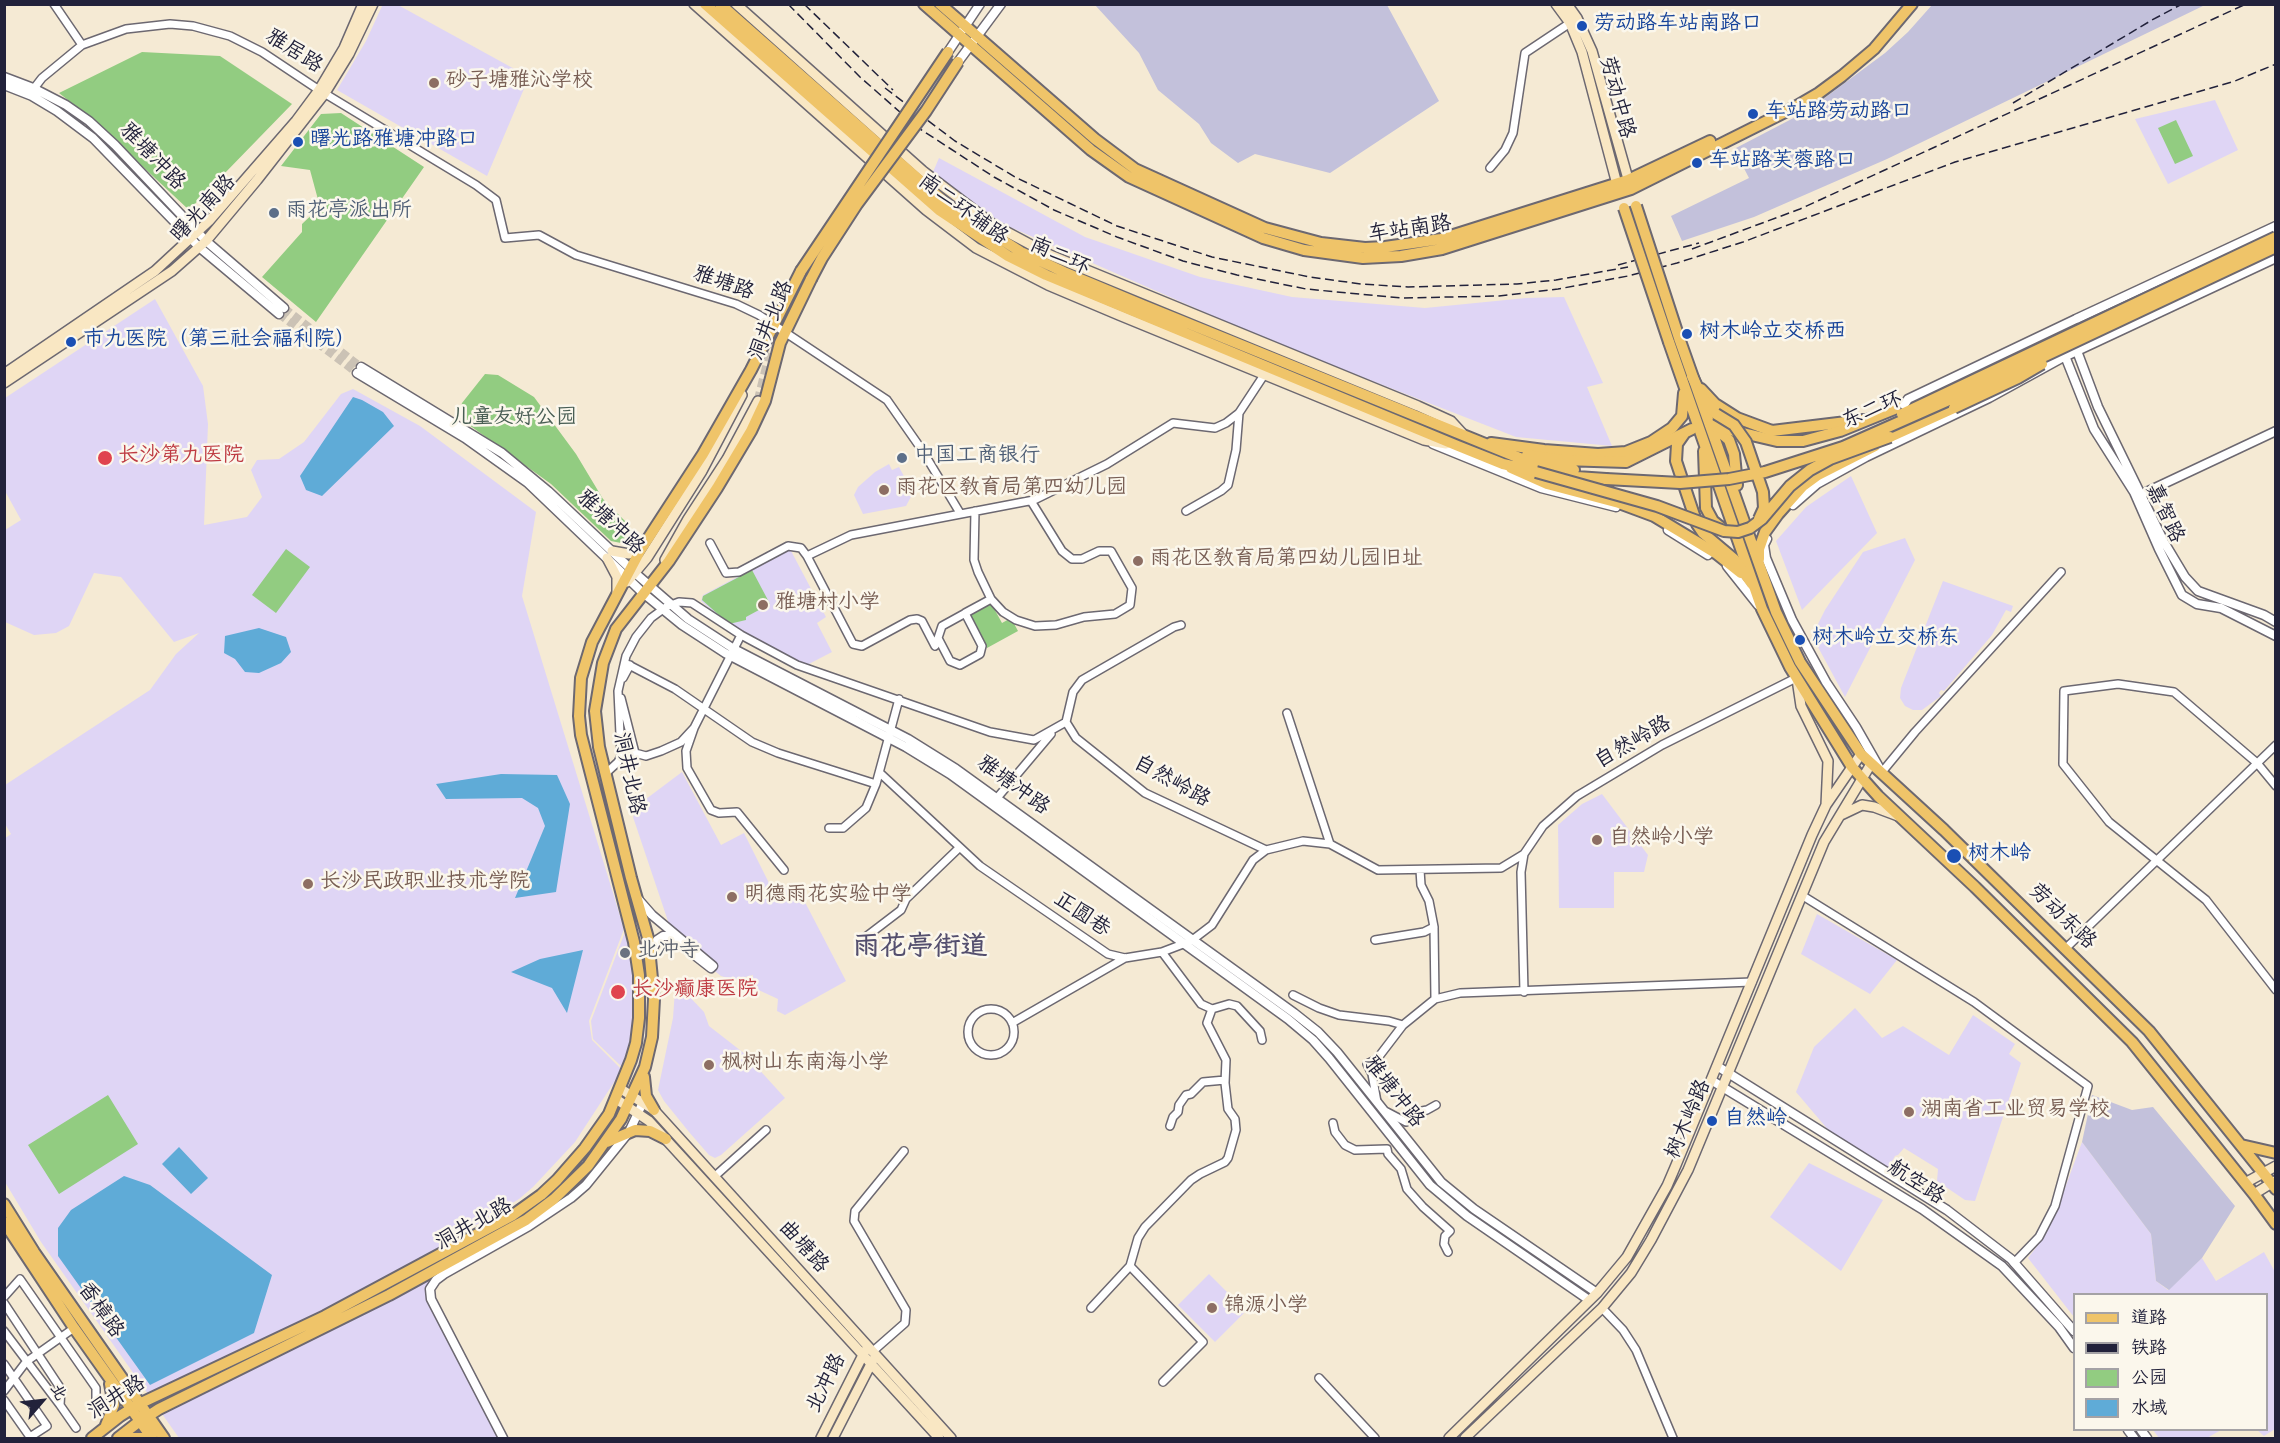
<!DOCTYPE html>
<meta charset="utf-8">
<style>
body{margin:0}
#map{position:relative;width:2280px;height:1443px;overflow:hidden;background:#f5ead4;font-family:"Indie Flower","LXGW WenKai TC",sans-serif}
canvas{display:block}
.frame{position:absolute;inset:0;border:6px solid #22223b;pointer-events:none}
.legend{position:absolute;left:2073px;top:1293px;width:195px;height:138px;box-sizing:border-box;background:#fbf7ec;border:2px solid #a4a2a5;margin:0;padding:8px 10px;list-style:none;font-size:18px;color:#22223b}
.legend li{display:flex;align-items:center;gap:12px;height:30px}
.legend b{width:30px;border:2px solid #a4a2a5}
.north{position:absolute;left:12px;top:1371px;width:60px;height:60px;-webkit-text-stroke:4px #fbf7ec;paint-order:stroke;rotate:62deg;font-size:16px;font-weight:700;line-height:24px;text-align:center;color:#22223b}
.north::after{content:'';display:block;margin:auto;width:21px;height:27px;background:#22223b;clip-path:polygon(50% 0,100% 100%,50% 72%,0 100%)}
</style>
<div id="map">
<canvas width="2280" height="1443"></canvas>
<div class="frame"></div>
<ul class="legend">
<li><b style="height:8px;background:#efc469"></b>道路</li>
<li><b style="height:8px;background:#22223b"></b>铁路</li>
<li><b style="height:16px;background:#92cc81"></b>公园</li>
<li><b style="height:16px;background:#5fabd7"></b>水域</li>
</ul>
<div class="north">北</div>
</div>
<script>
const ctx = document.querySelector('canvas').getContext('2d');
ctx.lineJoin = 'round';
function fill(path, color) { ctx.fillStyle = color; ctx.fill(path, 'evenodd'); }
const toPath = rows => new Path2D(rows.map(r => 'M' + r).join(''));
function strokePath(path, color, width, dash) { ctx.strokeStyle = color; ctx.lineWidth = width; ctx.lineCap = dash ? 'butt' : 'round'; ctx.setLineDash(dash || []); ctx.stroke(path); }
function label(font, color, halo, rows, align = 'center') {
  ctx.font = font + ' "Indie Flower","LXGW WenKai TC",sans-serif'; ctx.lineWidth = 5; ctx.setLineDash([]); ctx.textBaseline = 'middle'; ctx.strokeStyle = halo; ctx.fillStyle = color; for (const [text, x, y, turn = 0] of rows) {
    ctx.save(); ctx.translate(x, y); ctx.rotate((+turn || 0) * Math.PI / 180); ctx.textAlign = isNaN(turn) ? turn : align; if (halo) ctx.strokeText(text, 0, 0); ctx.fillText(text, 0, 0); ctx.restore();
  }
}
const built = toPath([
 [383,4,398,5,529,77,487,176,337,90,366,41],
 [2215,100,2238,150,2168,184,2135,119],
 [939,158,1085,237,1200,277,1292,297,1425,308,1526,298,1564,297,1603,383,1587,387,1612,446,1516,437,1275,343,1001,223,933,172],
 [155,299,203,386,208,424,204,525,247,517,262,497,251,470,257,460,279,459,304,442,341,394,353,389,420,426,536,512,522,596,624,929,589,1021,592,1040,622,1070,575,1142,533,1187,519,1199,466,1231,426,1287,426,1298,498,1438,179,1438,41,1242,5,1182,4,839,11,834,5,824,5,785,150,690,176,654,199,633,174,642,121,577,94,573,69,626,56,633,34,635,5,622,5,530,21,520,5,491,5,398],
 [889,464,892,470,899,467,913,493,906,506,863,514,854,495,858,487,875,472],
 [1851,476,1877,533,1802,610,1776,541,1806,507],
 [1905,538,1915,560,1845,697,1812,636,1825,610,1863,552],
 [790,549,826,617,817,623,832,652,805,666,786,658,732,626,732,624,729,625,701,601,703,595],
 [1943,581,2013,606,2011,612,2006,610,1992,635,1944,691,1941,690,1939,693,1941,696,1922,710,1913,710,1905,706,1900,698,1901,688],
 [682,772,721,845,744,833,774,893,795,883,846,981,785,1015,777,1011,778,999,752,987,753,975,734,980,721,976,674,939,633,817,642,802],
 [1602,794,1648,855,1644,872,1614,872,1614,908,1559,908,1558,825,1582,804],
 [1817,914,1897,960,1870,994,1801,954],
 [625,932,635,970,634,1013,629,1045,623,1068,593,1039,591,1021],
 [675,990,684,991,704,1012,709,1026,745,1054,785,1098,721,1155,715,1158,709,1155,689,1132,664,1101,658,1090,673,1018],
 [1855,1008,1882,1038,1903,1026,1949,1055,1973,1015,2015,1044,2009,1054,2021,1063,1975,1201,1965,1200,1937,1181,1938,1169,1904,1148,1898,1155,1895,1156,1890,1165,1890,1169,1878,1163,1830,1132,1796,1092,1814,1047],
 [2082,1142,2151,1234,2156,1281,2168,1290,2202,1258,2216,1281,2264,1252,2275,1272,2275,1429,2264,1436,2257,1430,2266,1430,2266,1294,2074,1294,2074,1317,2028,1258,2044,1237,2058,1207],
 [1809,1163,1883,1200,1841,1271,1770,1217],
 [1209,1274,1246,1311,1215,1342,1178,1305],
 [2153,1430,2221,1430,2207,1438,2159,1438]
]);
const industrial = toPath([
 [1095,5,1387,5,1439,101,1330,173,1255,154,1238,163,1211,143,1199,124,1158,90,1139,53],
 [1932,5,2205,5,1887,159,1754,217,1682,241,1671,216,1749,178,1734,149,1807,111,1885,53,1908,32],
 [2092,1095,2132,1110,2153,1107,2235,1206,2202,1258,2169,1290,2156,1281,2151,1234,2082,1142]
]);
const green = toPath([
 [142,52,220,56,292,104,189,210,92,119,59,93],
 [341,113,424,167,316,322,262,277,302,232,302,224,320,207,310,170,281,166,321,114],
 [2176,120,2193,156,2175,164,2158,128],
 [485,374,498,375,534,397,576,454,603,499,628,524,637,541,631,545,611,541,551,484,458,417,462,403],
 [286,549,310,567,276,613,252,595],
 [752,570,770,604,746,617,746,620,729,624,702,600,703,596],
 [991,603,1002,623,1011,618,1018,631,987,648,969,616],
 [108,1095,138,1144,59,1194,28,1145]
]);
const water = toPath([
 [353,397,362,400,383,412,394,426,322,496,306,490,300,476],
 [259,628,286,637,291,652,281,663,259,673,245,672,235,659,224,653,225,636],
 [501,774,557,775,570,804,556,892,515,898,545,826,538,808,522,798,446,799,436,784],
 [583,950,567,1013,552,988,511,972,540,959],
 [179,1147,208,1178,191,1194,162,1164],
 [124,1176,150,1185,272,1275,254,1333,150,1385,58,1256,58,1228,71,1210]
]);
const tertiaryTunnel = toPath([
 [284,308,361,367],
 [279,314,357,373]
]);
const secondaryTunnel = toPath([
 [758,401,769,357,783,323,816,259]
]);
const minor = toPath([
 [54,4,82,45],
 [32,91,42,78,82,45,126,29,170,24,193,26,230,36,262,52,319,90,476,185,496,200,505,238,539,235,576,255,736,304,759,315,887,400,922,450,960,513],
 [1490,168,1505,150,1513,133,1525,53,1573,21],
 [975,511,974,560,978,572,991,599,1003,612,1016,620,1035,626,1056,625,1084,617,1115,614,1130,605,1132,588,1111,551,1099,551,1082,559,1072,559,1062,551,1031,501],
 [1186,511,1221,491,1228,485,1236,450,1239,413],
 [710,543,726,573,739,572,788,546,801,548,807,556,853,644,862,646,910,620,917,619,922,621,935,646],
 [807,556,851,535,1034,500,1107,464,1173,423,1215,428,1226,423,1239,413,1264,375],
 [991,599,942,626,938,638,950,661,960,665,980,654,982,646,965,613,991,599],
 [627,664,675,689,752,742,778,753,876,784],
 [623,678,630,665],
 [621,698,635,753,646,756,661,751,681,742,694,728,686,751,687,768,711,810,719,813,737,812,784,870],
 [1287,713,1330,844],
 [1066,722,1073,692,1082,680,1174,627,1181,625],
 [694,728,741,635],
 [1882,772,1915,732,2061,572],
 [880,773,980,866,1108,954,1125,958,1162,952,1191,941,1212,925,1253,860,1266,850],
 [605,774,618,762,621,756,618,691,626,656,636,637,651,618,666,607,679,602,692,603,741,635,797,665,990,732,1034,740,1066,722,1076,738,1145,793,1266,850,1303,841,1330,844,1378,870,1501,868,1524,854,1543,826,1577,796,1662,745,1796,678],
 [2276,786,2257,763,2174,692,2118,684,2064,691,2063,764,2109,822,2206,900,2276,990],
 [997,798,1051,734],
 [829,828,843,828,866,808,876,784,899,699],
 [1524,854,1521,872,1524,992],
 [1803,896,1974,1002,2088,1086,2055,1206,2039,1237,2014,1263],
 [863,939,901,910,906,899,959,848],
 [1375,940,1424,932,1434,927],
 [2065,949,2276,745],
 [1162,952,1201,1004,1212,1009,1229,1004,1237,1006,1260,1031,1262,1040],
 [1293,995,1319,1008,1339,1015,1389,1021,1403,1025],
 [1435,999,1460,993,1752,982],
 '968 1032a23 23 0 1 1 46 0a23 23 0 1 1-46 0Z',
 [1012,1023,1125,958],
 [1377,1102,1372,1074,1367,1064,1377,1059,1403,1025,1435,999,1434,927,1429,901,1421,885,1420,870],
 [1387,1112,1406,1122,1417,1112,1427,1110,1436,1105],
 [1333,1123,1335,1132,1345,1145,1355,1150,1387,1149,1388,1154,1401,1169,1407,1189,1423,1207,1450,1231,1445,1236,1444,1244,1448,1252],
 [1170,1126,1173,1117,1178,1112,1179,1105,1186,1095,1191,1094,1203,1082,1225,1080],
 [714,1177,766,1130],
 [1130,1266,1203,1342,1163,1382],
 [4,1297,20,1279,96,1388,96,1404],
 [4,1303,61,1389,60,1405,76,1428],
 [1091,1308,1130,1266,1138,1238,1145,1227,1191,1180,1200,1174,1225,1162,1228,1158,1236,1130,1235,1119,1228,1109,1225,1083,1226,1060,1207,1023,1212,1009],
 [1602,1308,1623,1330,1636,1350,1673,1438],
 [4,1331,60,1405],
 [872,1352,905,1323,906,1310,854,1221,855,1211,904,1151],
 [4,1364,47,1426,30,1437,4,1400],
 [1319,1378,1375,1438],
 [4,1391,26,1362,74,1328]
]);
const tertiary = toPath([
 [948,52,980,4],
 [958,62,1001,4],
 [4,77,33,88,66,105,89,121,115,145,206,241,284,308],
 [4,85,32,96,57,111,93,138,199,247,279,314],
 [2076,319,2276,226],
 [2077,351,2098,407,2164,542,2185,577,2198,591,2264,615,2276,622],
 [2065,356,2094,429,2134,492,2159,549,2182,595,2197,604,2221,608,2276,636],
 [361,367,502,453,548,491,635,573,688,619,734,649,908,739,956,769,1294,1013,1318,1032,1337,1052,1441,1182,1474,1209,1597,1293],
 [357,373,465,438,528,483,643,593,682,625,725,653,906,747,950,774,1288,1019,1313,1040,1329,1058,1430,1185,1467,1216,1589,1300],
 [1433,444,1541,488,1616,507],
 [2142,494,2276,431],
 [1793,505,1817,484,1866,457,1989,398,2060,359,2276,258],
 [1668,530,1708,555],
 [1767,539,1764,545,1766,558,1792,620,1826,682,1856,727,1880,769],
 [1727,566,1758,605],
 [638,899,652,915,713,966,711,968,670,936,663,936,657,940,651,953],
 [1717,1066,1947,1210,2011,1259,2074,1331],
 [1711,1080,1922,1209,2002,1266,2059,1327,2074,1348],
 [2128,1430,2134,1438],
 [2141,1430,2147,1438],
 [503,1438,431,1299,430,1289,436,1280,444,1274,529,1226,571,1198,586,1185,629,1132,645,1098]
]);
const secondary = toPath([
 [694,4,926,210,976,248,1048,285,1119,315,1424,440,1446,444],
 [736,4,923,171,994,225,1050,255,1418,406,1451,421,1462,433],
 [1556,4,1570,23,1582,52,1618,188],
 [1567,4,1577,18,1592,51,1630,186],
 [4,374,155,271,209,221,296,121,319,90,344,48,363,4],
 [4,383,172,271,206,241,257,180,325,93,349,54,373,4],
 [612,551,629,554,643,545],
 [607,558,617,577,617,593],
 [665,560,688,519,727,459,758,401],
 [627,582,647,558,702,471,742,395],
 [1797,679,1801,706,1828,761,1826,805],
 [1841,815,1862,805,1874,807,1898,816],
 [621,1089,654,1110,951,1438],
 [616,1099,649,1121,939,1438],
 [2245,1183,2276,1166],
 [2254,1194,2275,1181],
 [821,1438,865,1351],
 [833,1438,873,1360],
 [1449,1438,1597,1293,1627,1257,1667,1186,1676,1165,1812,835,1826,805,1861,754],
 [1465,1438,1602,1308,1631,1273,1651,1240,1688,1170,1824,842,1871,764]
]);
const primary = toPath([
 [924,4,1091,150,1129,177,1263,238,1304,250,1363,258,1401,256,1442,249,1631,189,1795,107,1819,93,1842,76,1874,49,1912,4],
 [940,4,1095,139,1135,169,1265,228,1321,243,1365,248,1385,247,1441,239,1628,180,1710,141],
 [1679,338,1776,612,1800,662,1861,754,1944,830,2149,1031,2276,1189],
 [1669,342,1762,609,1790,667,1852,767,1878,796,1975,887,2132,1042,2254,1194,2276,1224],
 [1701,389,1715,404,1737,418,1772,431,1863,420],
 [1713,426,1729,440,1734,454,1737,485],
 [1491,443,1544,450,1598,454,1626,452,1651,442,1672,428,1682,416,1684,393],
 [1704,451,1706,508,1713,521,1724,530],
 [1511,468,1547,484,1619,503,1654,516,1717,554,1741,573],
 [1759,559,1759,549,1765,532,1778,514,1803,486,1818,475,1875,446],
 [644,1077,646,1096,654,1110],
 [607,1142,635,1130,650,1131,666,1139],
 [2241,1145,2276,1153],
 [4,1204,34,1252,164,1438],
 [4,1222,74,1328,152,1438],
 [106,1425,114,1405,110,1384],
 [92,1438,120,1416,139,1404,325,1316,513,1215,541,1195,557,1180,585,1148,609,1114,631,1060,636,1043,639,1018,639,975,634,942,581,735,579,716,581,678,592,642,640,551,703,454,751,370,801,271],
 [118,1438,136,1424,159,1409,389,1295,526,1220,554,1199,588,1166,621,1119,645,1067,652,1037,654,999,648,938,631,878,599,747,595,711,603,663,616,629,669,561,717,488,751,431,765,401,780,343,811,279],
 [127,1438,143,1438]
]);
const trunk = toPath([
 [705,4,939,210,1008,256,1046,275,1458,446,1503,464,1543,473],
 [720,4,949,206,1021,252,1064,272,1143,305,1522,459,1539,464,1574,470],
 [1692,376,1703,399,1716,414],
 [1713,426,1777,441,1803,441,1840,431,1904,405,1928,399],
 [1684,434,1677,444,1676,461,1697,524,1703,533,1734,559,1752,584],
 [1890,437,1954,408],
 [1527,455,1562,460,1626,462,1692,429],
 [1562,476,1606,479]
]);
const rail = toPath([
 [788,4,860,77,917,127,994,177,1054,210,1117,237,1183,261,1237,275,1306,289,1402,298,1499,296,1558,289,1628,276,1677,263,1743,242,1955,162,2235,81,2276,64],
 [804,4,893,90],
 [885,88,955,141,1015,177,1117,226,1212,257,1310,277,1361,284,1408,287,1517,284,1556,280,1628,267],
 [2013,103,2152,20,2182,4],
 [1692,249,1800,209,2246,4],
 [1618,265,1699,243]
]);
const tertiaryBridge = toPath([
 [1904,405,1908,399,2076,319]
]);
const primaryBridge = toPath([
 [1636,206,1679,338],
 [1624,208,1669,342],
 [801,271,948,52],
 [811,279,822,258,857,204,926,111,958,62]
]);
const trunkBridge = toPath([
 [1954,408,2018,378,2042,364],
 [1716,414,1734,425,1746,442,1763,492,1764,508,1759,519],
 [1902,414,2276,237],
 [1536,472,1657,506,1724,531,1738,532,1750,528,1762,519,1790,486,1810,470,1830,459,1890,437],
 [1606,479,1680,483,1729,479,1765,472,1843,447,1992,381,2276,247]
]);
const markers = [
 [1582,26,6,"#1a4fb4"],
 [434,83,6,"#8d6e63"],
 [1753,114,6,"#1a4fb4"],
 [298,142,6,"#1a4fb4"],
 [1697,163,6,"#1a4fb4"],
 [274,213,6,"#5c6f8a"],
 [1687,334,6,"#1a4fb4"],
 [71,342,6,"#1a4fb4"],
 [105,458,8,"#e0444e"],
 [902,458,6,"#5c6f8a"],
 [884,490,6,"#8d6e63"],
 [1138,561,6,"#8d6e63"],
 [763,605,6,"#8d6e63"],
 [1800,640,6,"#1a4fb4"],
 [1597,840,6,"#8d6e63"],
 [1954,856,8,"#1a4fb4"],
 [308,884,6,"#8d6e63"],
 [732,897,6,"#8d6e63"],
 [625,953,6,"#6b7280"],
 [618,992,8,"#e0444e"],
 [709,1065,6,"#8d6e63"],
 [1909,1112,6,"#8d6e63"],
 [1712,1121,6,"#1a4fb4"],
 [1212,1308,6,"#8d6e63"]
];
const transitNames = [
 ["劳动路车站南路口",1594,26],
 ["车站路劳动路口",1765,114],
 ["曙光路雅塘冲路口",310,142],
 ["车站路芙蓉路口",1709,163],
 ["树木岭立交桥西",1699,334],
 ["市九医院（第三社会福利院）",83,342],
 ["树木岭立交桥东",1812,640],
 ["树木岭",1968,856],
 ["自然岭",1724,1121]
];
const streetNames = [
 ["雅居路",293,53,32],
 ["劳动中路",1615,98,75],
 ["雅塘冲路",151,158,46],
 ["曙光南路",205,210,-47],
 ["南二环辅路",962,211,36],
 ["车站南路",1410,231,-8],
 ["南二环",1059,258,24],
 ["雅塘路",723,285,19],
 ["洞井北路",773,321,-68],
 ["东二环",1873,412,-23],
 ["嘉智路",2163,514,65],
 ["雅塘冲路",609,524,43],
 ["自然岭路",1634,744,-30],
 ["洞井北路",627,774,78],
 ["自然岭路",1171,783,29],
 ["雅塘冲路",1012,787,36],
 ["正圆巷",1081,916,34],
 ["劳动东路",2061,918,44],
 ["雅塘冲路",1392,1093,52],
 ["树木岭路",1690,1120,-67],
 ["航空路",1915,1184,33],
 ["洞井北路",475,1226,-29],
 ["曲塘路",802,1248,48],
 ["香樟路",99,1311,55],
 ["北冲路",828,1384,-64],
 ["洞井路",118,1399,-32]
];
const educationNames = [
 ["砂子塘雅沁学校",446,83],
 ["雨花区教育局第四幼儿园",896,490],
 ["雨花区教育局第四幼儿园旧址",1150,561],
 ["雅塘村小学",775,605],
 ["自然岭小学",1609,840],
 ["长沙民政职业技术学院",320,884],
 ["明德雨花实验中学",744,897],
 ["枫树山东南海小学",721,1065],
 ["湖南省工业贸易学校",1921,1112],
 ["锦源小学",1224,1308]
];
const serviceNames = [
 ["雨花亭派出所",286,213],
 ["中国工商银行",914,458]
];
const parkNames = [
 ["儿童友好公园",514,420]
];
const healthNames = [
 ["长沙第九医院",118,458],
 ["长沙癫康医院",632,992]
];
const worshipNames = [
 ["北冲寺",637,953]
];
const districtNames = [
 ["雨花亭街道",920,950]
];
fill(built, '#dfd5f5');
fill(industrial, '#c3c1db');
fill(green, '#92cc81');
fill(water, '#5fabd7');
strokePath(tertiaryTunnel, '#cbc2b5', 8, [8, 4]);
strokePath(secondaryTunnel, '#cbc2b5', 9, [9, 4.5]);
strokePath(minor, '#6c6871', 10);
strokePath(tertiary, '#6c6871', 11);
strokePath(secondary, '#6c6871', 12);
strokePath(primary, '#6c6871', 14);
strokePath(trunk, '#6c6871', 14);
strokePath(minor, '#fff', 7);
strokePath(tertiary, '#fff', 8);
strokePath(secondary, '#f9e7c3', 9);
strokePath(primary, '#efc469', 10);
strokePath(trunk, '#efc469', 10);
strokePath(rail, '#22223b', 1.5, [9, 4.5]);
strokePath(tertiaryBridge, '#6c6871', 11, []);
strokePath(primaryBridge, '#6c6871', 14, []);
strokePath(trunkBridge, '#6c6871', 14, []);
strokePath(tertiaryBridge, '#fff', 8);
strokePath(primaryBridge, '#efc469', 10);
strokePath(trunkBridge, '#efc469', 10);
for (const [x, y, r, color] of markers) { const dot = new Path2D(); dot.arc(x, y, r, 0, 2 * Math.PI); ctx.fillStyle = color; ctx.fill(dot); strokePath(dot, '#fbf7ec', 2); }
label('21px', '#164399', '#fbf7ec', transitNames, 'left');
label('21px', '#22223b', '#fbf7ec', streetNames);
label('21px', '#785e54', '#fbf7ec', educationNames, 'left');
label('21px', '#4e5e75', '#fbf7ec', serviceNames, 'left');
label('21px', '#495e54', '#fbf7ec', parkNames);
label('21px', '#be3a42', '#fbf7ec', healthNames, 'left');
label('21px', '#5b616d', '#fbf7ec', worshipNames, 'left');
label('bold 27px', '#544f6e', '#fbf7ec', districtNames);
</script>
